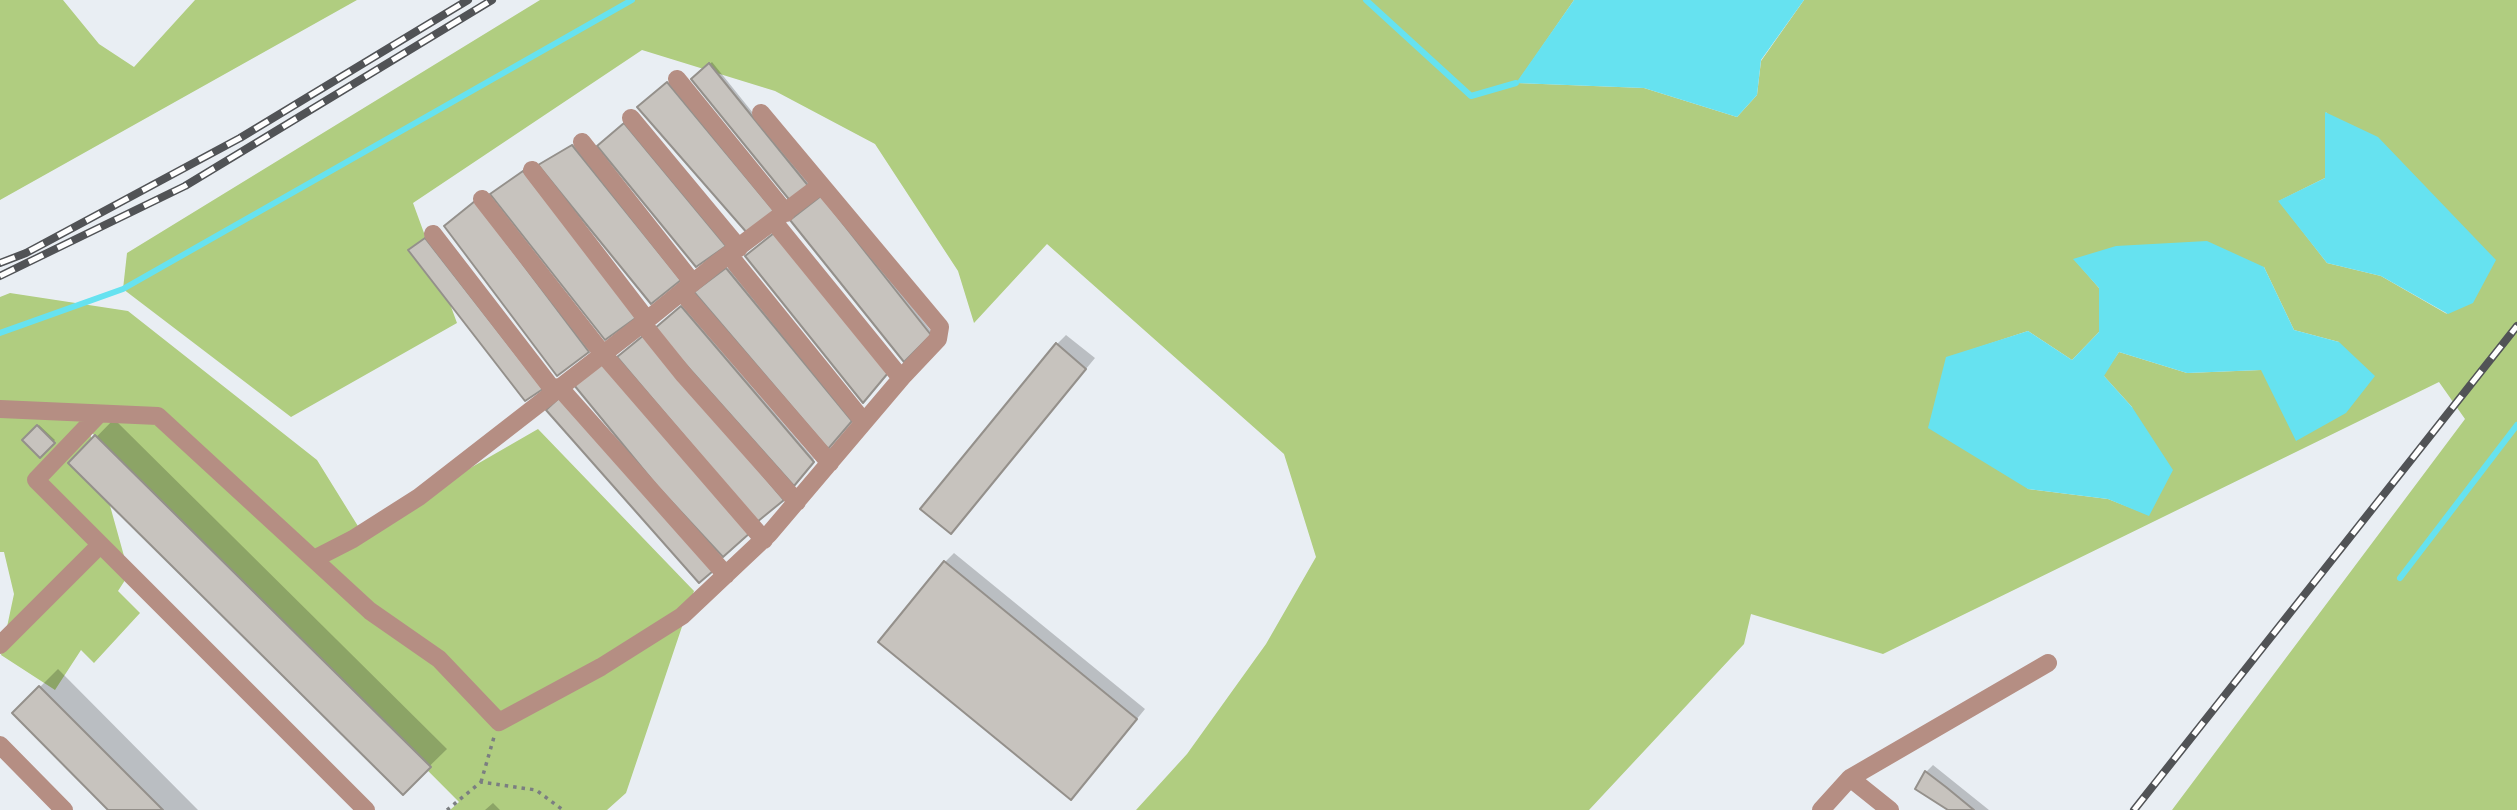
<!DOCTYPE html>
<style>
body{margin:0}
canvas{display:block;background:#e9eef3}
</style>
<canvas width="2517" height="810"></canvas>
<script>
const ctx = document.querySelector('canvas').getContext('2d');
ctx.lineJoin = 'round';
function fill(path, color) { ctx.fillStyle = color; ctx.fill(path, 'evenodd'); }
const toPath = rows => new Path2D(rows.map(r => 'M' + r).join(''));
function strokePath(path, color, width, dash) { ctx.strokeStyle = color; ctx.lineWidth = width; ctx.lineCap = dash ? 'butt' : 'round'; ctx.setLineDash(dash || []); ctx.stroke(path); }
const green = toPath([
 [0,0,63,0,99,44,134,67,195,0,357,0,0,200],
 [540,0,1574,0,1517,83,1644,88,1737,117,1757,95,1761,61,1804,0,2517,0,2517,810,2172,810,2465,419,2439,382,1883,654,1751,614,1744,644,1589,810,1136,810,1187,754,1266,644,1316,557,1284,454,1047,244,974,323,958,271,875,144,775,91,642,50,413,203,457,323,291,417,123,289,127,253],
 [2326,112,2447,314,2381,276,2327,263,2279,201,2325,178],
 [2074,259,2264,267,2294,330,2339,342,2261,370,2187,373,2119,352,2103,375,2132,407,2149,515,2108,499,2028,489,1946,358,2028,331,2072,360,2099,332,2099,288],
 [10,293,128,311,317,460,361,531,538,429,694,591,626,793,607,810,450,810,459,802,89,430,129,574,118,591,140,613,94,663,81,650,55,690,1,655,14,594,4,552,0,552,0,297]
]);
const water = toPath([
 [1574,0,1804,0,1761,60,1757,95,1737,117,1644,88,1516,83],
 [2325,112,2378,137,2496,260,2473,303,2448,314,2381,276,2327,263,2278,201,2325,178],
 [2207,241,2264,267,2294,330,2339,342,2375,376,2346,413,2296,441,2261,370,2187,373,2119,352,2104,376,2132,407,2173,470,2149,516,2108,499,2028,489,1928,428,1946,357,2028,331,2072,360,2099,332,2099,288,2073,259,2116,246]
]);
const shadow = toPath([
 [712,62,811,185,792,200,693,79],
 [670,82,775,209,640,107],
 [574,145,682,278,542,164],
 [823,196,932,332,904,359],
 [478,201,590,349,558,374],
 [729,268,853,419,828,446,697,292],
 [683,306,814,459,794,483,656,329],
 [1066,335,1095,358,960,522,1057,344],
 [114,419,447,749,403,792,71,463],
 [39,425,55,440,40,455,25,440],
 [954,553,1145,709,1081,788,945,562],
 [58,669,198,810,111,810,14,713],
 [1933,765,1989,810,1952,810,1917,789,1926,772],
 [493,803,500,810,485,810]
]);
const stream = toPath([
 [1366,0,1471,96,1516,83],
 [0,333,123,289,632,0],
 [2400,578,2517,425]
]);
const building = toPath([
 [709,63,810,188,792,203,691,79,709,63],
 [667,82,775,212,748,234,637,107,667,82],
 [624,123,726,246,696,267,597,146,624,123],
 [572,145,681,280,651,304,538,165,572,145],
 [523,171,637,317,605,340,490,194,523,171],
 [821,196,931,335,904,362,790,220,821,196],
 [475,201,589,352,557,376,444,226,475,201],
 [774,233,888,373,863,403,745,256,774,233],
 [425,238,543,389,525,401,408,250,425,238],
 [726,268,852,421,828,449,694,292,726,268],
 [681,306,814,462,794,486,654,329,681,306],
 [644,335,784,500,757,522,617,357,644,335],
 [1056,343,1086,369,951,534,920,509,1056,343],
 [602,363,751,532,723,557,657,486,574,385,602,363],
 [559,398,713,571,699,583,546,410,559,398],
 [37,425,55,443,40,458,22,440,37,425],
 [95,435,431,767,403,795,68,463,95,435],
 [944,561,1137,719,1071,800,878,642,944,561],
 [39,686,163,810,108,810,12,713,39,686],
 [1925,771,1946,787,1974,810,1948,810,1915,789,1925,771]
]);
const path = toPath([
 [481,782,494,737],
 [447,810,481,782,536,790,563,810]
]);
const minor = toPath([
 [677,79,786,213],
 [631,118,739,248],
 [582,142,693,283],
 [532,170,647,320],
 [482,199,603,354,764,540],
 [774,222,901,378],
 [433,234,554,391],
 [729,255,864,422],
 [682,292,830,463],
 [643,324,684,375,797,502],
 [559,387,726,575],
 [0,409,158,416,370,611,439,659,499,722,601,667,682,616,769,534,904,375,938,339,940,327,761,113],
 [99,414,36,480,366,810],
 [314,559,353,539,419,497,647,320,716,264,821,185],
 [0,645,100,545],
 [0,745,64,810],
 [1850,778,2048,663],
 [1821,810,1850,778,1890,810]
]);
const rail = toPath([
 [0,263,26,253,240,138,468,0],
 [0,276,185,186,492,0],
 [2134,810,2517,326]
]);
fill(green, '#b0cd80');
fill(water, '#66e2f0');
fill(shadow, '#0003');
strokePath(stream, '#66e2f0', 6);
fill(building, '#c7c3be');
strokePath(building, '#94908b', 2);
strokePath(path, '#7b7e81', 3.5, [3.5, 5]);
strokePath(minor, '#b58e83', 18);
strokePath(rail, '#515356', 8);
strokePath(rail, '#fff', 5, [16]);
</script>
